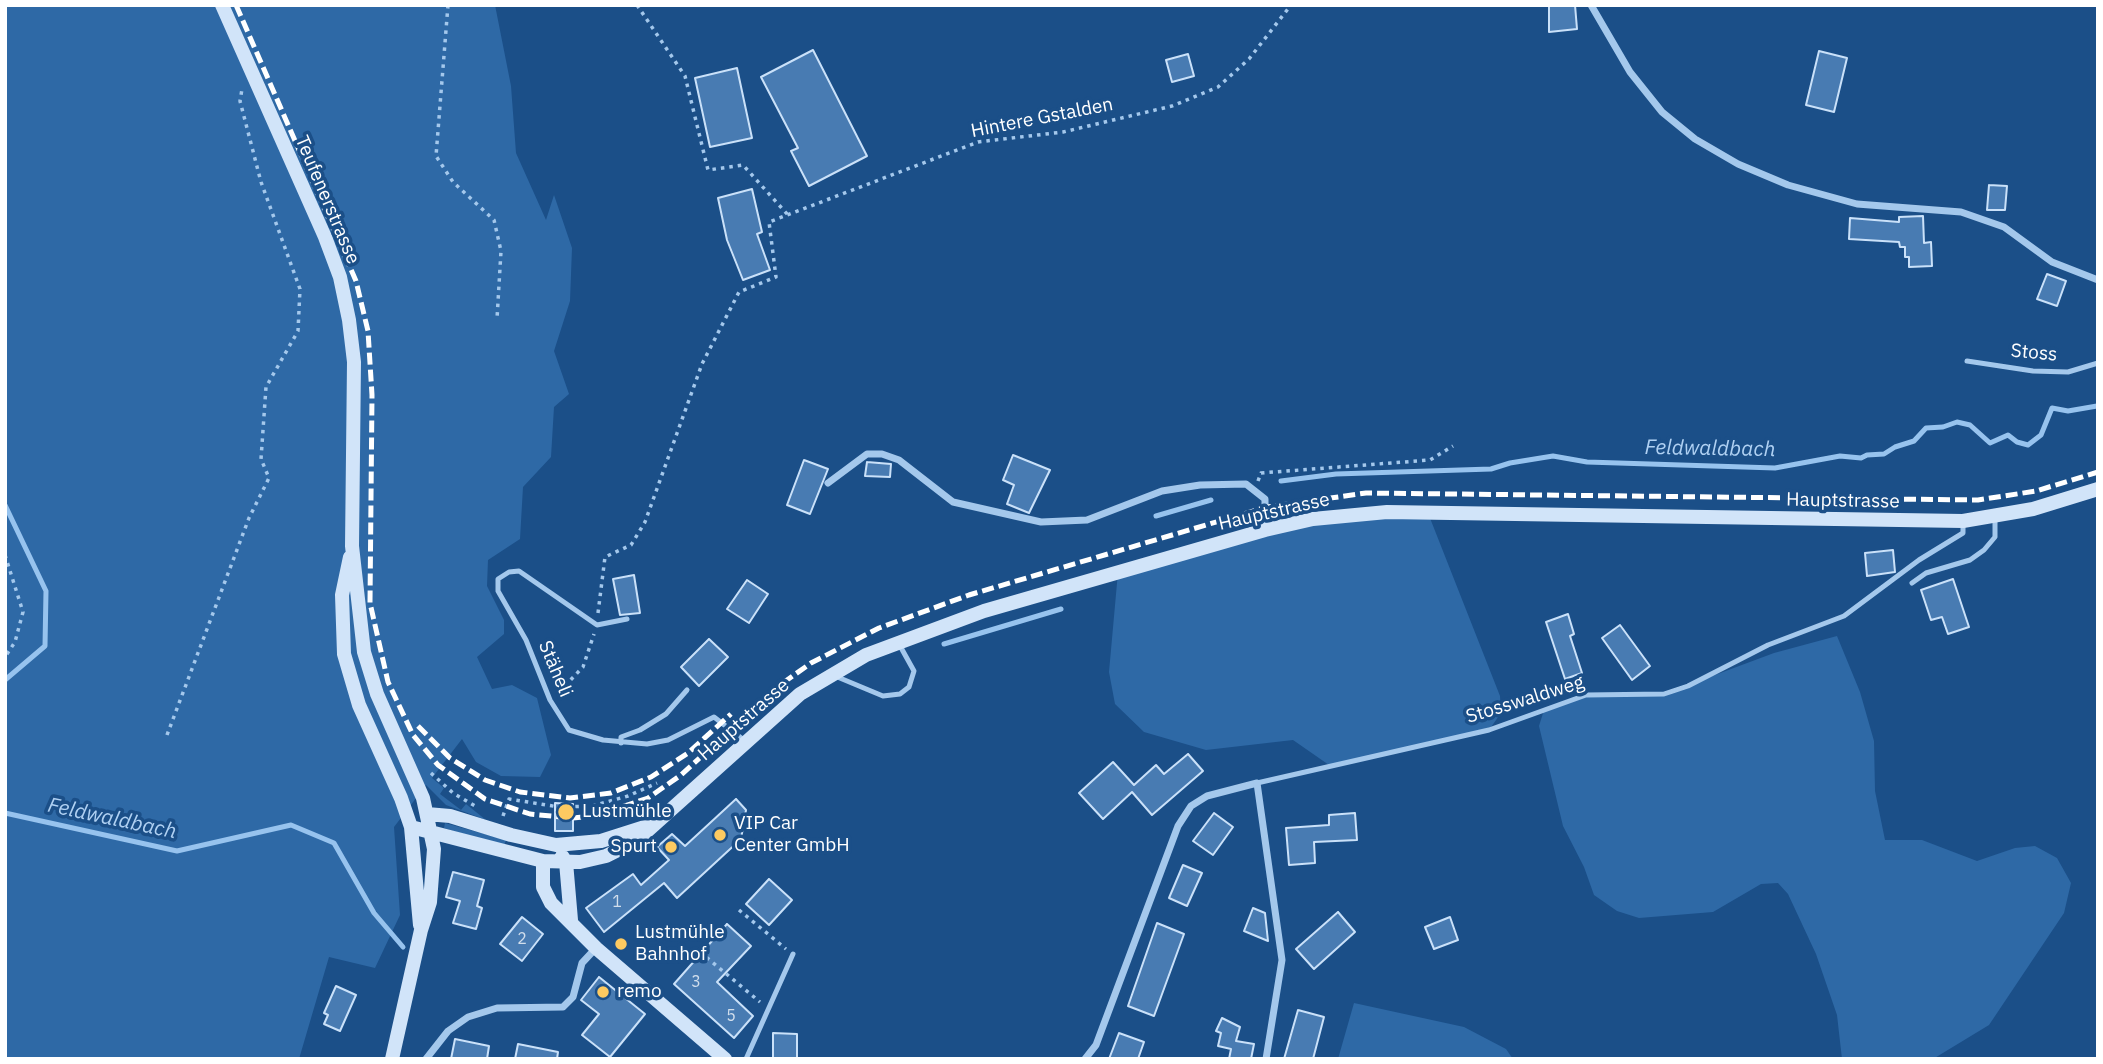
<!DOCTYPE html>
<meta charset="utf-8">
<style>
body{margin:0}
#map{position:relative;width:2103px;height:1064px;overflow:hidden;background:#1b4f88;font-family:"IBM Plex Sans",sans-serif}
canvas{display:block}
.frame{position:absolute;inset:0;border:7px solid #fff;pointer-events:none}
</style>
<div id="map">
<canvas width="2103" height="1064"></canvas>
<div class="frame"></div>
</div>
<script>
const ctx = document.querySelector('canvas').getContext('2d');
ctx.lineJoin = 'round';
function fill(path, color) { ctx.fillStyle = color; ctx.fill(path, 'evenodd'); }
const toPath = rows => new Path2D(rows.map(r => 'M' + r).join(''));
function strokePath(path, color, width, dash) { ctx.strokeStyle = color; ctx.lineWidth = width; ctx.lineCap = dash ? 'butt' : 'round'; ctx.setLineDash(dash || []); ctx.stroke(path); }
function label(font, color, halo, rows, align = 'center') {
  ctx.font = font + ' "IBM Plex Sans",sans-serif'; ctx.lineWidth = 7; ctx.setLineDash([]); ctx.textBaseline = 'middle'; ctx.strokeStyle = halo; ctx.fillStyle = color; for (const [text, x, y, turn = 0] of rows) {
    ctx.save(); ctx.translate(x, y); ctx.rotate((+turn || 0) * Math.PI / 180); ctx.textAlign = isNaN(turn) ? turn : align; if (halo) ctx.strokeText(text, 0, 0); ctx.fillText(text, 0, 0); ctx.restore();
  }
}
const green = toPath([
 [5,5,495,5,511,86,516,153,546,220,554,195,572,248,570,301,554,351,569,394,554,407,551,457,523,487,520,539,488,560,487,586,504,620,504,634,477,657,492,689,512,685,537,698,551,755,540,777,501,776,476,762,462,739,432,778,444,788,440,794,461,810,466,804,486,820,446,805,426,785,394,827,400,915,375,968,329,957,299,1059,5,1059],
 [1428,513,1500,696,1501,713,1489,730,1329,765,1293,740,1206,750,1144,732,1115,704,1109,672,1118,572,1265,530],
 [1837,636,1860,692,1874,741,1875,791,1885,840,1922,840,1977,861,2015,848,2035,846,2057,858,2071,883,2064,913,1989,1025,1933,1059,1842,1059,1837,1015,1816,954,1788,894,1778,883,1761,884,1713,912,1639,918,1617,911,1594,895,1584,867,1563,826,1539,726,1544,710,1586,695,1664,694,1774,653],
 [445,823,506,840,504,846,444,828],
 [1354,1003,1464,1027,1506,1049,1513,1059,1338,1059]
]);
const stream = toPath([
 [1281,481,1336,474,1491,469,1510,463,1553,456,1587,462,1775,468,1840,456,1861,458,1867,455,1884,454,1895,447,1914,441,1926,428,1943,427,1957,422,1970,425,1990,443,2008,435,2017,442,2028,445,2041,435,2052,408,2068,411,2097,406],
 [5,505,46,591,45,646,5,680],
 [1156,516,1211,500],
 [944,644,1061,609],
 [5,813,177,851,291,825,334,843,374,913,403,947]
]);
const building = toPath([
 [1549,5,1575,5,1577,29,1549,32,1549,5],
 [813,50,867,156,809,186,791,151,798,148,761,77,813,50],
 [1819,51,1847,58,1834,112,1806,105,1819,51],
 [1188,54,1194,76,1172,82,1166,60,1188,54],
 [737,68,752,138,710,147,695,78,737,68],
 [1989,185,2007,186,2005,210,1987,210,1989,185],
 [752,189,762,232,757,234,770,270,743,280,727,240,718,198,752,189],
 [1923,216,1924,243,1931,242,1932,266,1909,267,1909,257,1905,257,1905,247,1900,247,1899,242,1849,239,1850,218,1899,222,1899,217,1923,216],
 [2047,274,2066,281,2057,306,2037,299,2047,274],
 [1013,455,1050,470,1029,513,1007,504,1014,485,1003,480,1013,455],
 [804,460,828,469,810,514,787,505,804,460],
 [867,462,891,464,890,477,865,476,867,462],
 [1893,550,1895,572,1867,576,1865,553,1893,550],
 [634,575,640,613,620,615,613,579,634,575],
 [1953,579,1969,627,1948,634,1942,617,1931,620,1921,590,1953,579],
 [747,580,768,594,749,623,727,609,747,580],
 [1568,614,1574,634,1570,636,1582,673,1565,679,1546,622,1568,614],
 [1620,625,1650,666,1632,680,1602,638,1620,625],
 [709,639,728,657,699,686,681,667,709,639],
 [1188,754,1203,771,1152,815,1132,792,1103,819,1079,793,1113,762,1134,785,1156,765,1164,774,1188,754],
 [736,799,746,810,741,839,677,898,664,883,604,932,586,908,633,874,641,885,669,860,657,847,672,834,685,846,736,799],
 [555,803,573,804,573,831,555,831,555,803],
 [1214,813,1233,827,1213,855,1193,841,1214,813],
 [1355,813,1357,840,1314,842,1315,863,1289,865,1286,828,1329,825,1329,815,1355,813],
 [1183,865,1202,873,1187,906,1169,898,1183,865],
 [453,872,484,880,477,906,482,908,476,929,453,923,460,901,446,897,453,872],
 [769,879,792,900,769,925,746,904,769,879],
 [1253,908,1265,913,1268,941,1244,931,1253,908],
 [1338,912,1355,932,1314,969,1296,949,1338,912],
 [522,917,543,934,522,961,500,944,522,917],
 [1450,917,1458,940,1434,949,1425,927,1450,917],
 [1157,923,1184,934,1154,1016,1128,1006,1157,923],
 [727,924,751,946,717,982,753,1016,734,1038,674,984,727,924],
 [599,977,645,1014,610,1057,582,1035,599,1014,581,1000,599,977],
 [336,986,356,995,340,1031,324,1024,328,1015,324,1013,336,986],
 [1298,1010,1324,1017,1313,1059,1284,1059,1298,1010],
 [1222,1018,1240,1027,1236,1041,1254,1044,1251,1059,1229,1059,1231,1049,1218,1046,1221,1033,1216,1031,1222,1018],
 [773,1033,797,1034,797,1059,773,1059,773,1033],
 [1119,1033,1144,1042,1138,1059,1109,1059,1119,1033],
 [455,1039,489,1046,487,1059,451,1059,455,1039],
 [518,1044,558,1052,557,1059,515,1059,518,1044]
]);
const path = toPath([
 [448,5,436,156,453,182,494,220,501,251,497,319],
 [637,5,685,76,708,170,743,165,788,215],
 [1258,481,1261,473,1430,460,1453,446],
 [5,555,23,612,15,642,5,657],
 [598,613,605,557,631,545,645,522,702,364,739,292,776,277,769,222,978,142,1063,132,1172,106,1218,87,1249,59,1291,5],
 [559,692,583,667,594,634],
 [167,735,249,518,269,478,261,459,266,387,298,331,300,289,261,182,240,101,242,89],
 [431,773,453,793,475,806],
 [503,816,509,799,559,807,592,806,628,796,657,783],
 [739,910,786,949],
 [700,952,760,1002]
]);
const lane = toPath([
 [1967,361,2033,371,2068,372,2098,363],
 [1912,583,1926,573,1970,560,1984,550,1995,537,1995,518],
 [627,619,597,625,519,571,509,572,498,579,498,591,526,640,550,700,569,730,603,740,647,744,668,740,714,717,745,741],
 [835,676,883,696,900,694,909,687,914,671,899,644],
 [621,743,621,737,640,730,666,714,687,690],
 [1257,783,1489,730,1586,695,1664,694,1688,686,1768,645,1844,616,1919,560,1963,533,1963,521],
 [746,1059,793,954]
]);
const street = toPath([
 [1591,5,1630,72,1662,112,1695,139,1738,164,1788,185,1857,204,1961,212,2004,227,2052,262,2098,280],
 [828,483,867,454,882,454,899,460,953,502,1041,522,1087,520,1162,491,1200,485,1246,484,1265,499,1265,529],
 [426,1059,448,1031,468,1017,497,1008,563,1007,573,997,582,963,596,948],
 [1085,1059,1096,1045,1178,826,1191,806,1207,796,1257,783,1282,960,1266,1059]
]);
const secondary = toPath([
 [222,5,325,237,340,277,349,320,354,362,352,546,364,652,377,694,423,798,434,849,430,902,421,930,392,1059],
 [350,557,342,595,344,654,359,705,401,798,411,827,420,925],
 [427,814,450,816,511,835,556,845,601,841,648,826],
 [411,827,543,861,580,862,606,856,636,841,800,694,866,655,984,611,1265,530,1313,519,1387,512,1963,521,2033,509,2098,489],
 [562,856,566,862,571,920],
 [543,861,543,887,551,903,596,948,725,1059]
]);
const rail = toPath([
 [236,5,356,281,368,331,372,395,370,603,388,682,413,735,438,765,485,799,530,814,572,818,595,816,648,798,681,775,780,685,811,663,879,628,969,595,1267,507,1366,493,1978,500,2036,491,2098,472],
 [418,726,450,758,485,780,520,792,570,798,611,793,651,777,688,753,731,714]
]);
const markers = [
 [566,812,9,"#fdca61"],
 [720,835,7,"#fdca61"],
 [671,847,7,"#fdca61"],
 [621,944,7,"#fdca61"],
 [603,992,7,"#fdca61"]
];
const numberNames = [
 ["1",617,902],
 ["2",522,939],
 ["3",696,982],
 ["5",731,1016]
];
const streetNames = [
 ["Hintere Gstalden",1042,118,-11],
 ["Teufenerstrasse",327,200,67],
 ["Stoss",2034,353,5],
 ["Hauptstrasse",1843,501,1],
 ["Hauptstrasse",1274,512,-13],
 ["Stäheli",555,669,67],
 ["Stosswaldweg",1525,700,-17],
 ["Hauptstrasse",744,720,-41]
];
const poiNames = [
 ["Lustmühle",582,812],
 ["VIP Car",734,824],
 ["Center GmbH",734,846],
 ["Spurt",657,847,"right"],
 ["Lustmühle",635,933],
 ["Bahnhof",635,955],
 ["remo",617,992]
];
const waterNames = [
 ["Feldwaldbach",1710,449,1],
 ["Feldwaldbach",112,819,12]
];
fill(green, '#2e69a6');
strokePath(stream, '#97c3ee', 5);
fill(building, '#487bb2');
strokePath(building, '#cae1f9', 2);
strokePath(path, '#a4c8ec', 3.5, [3.5, 5]);
strokePath(lane, '#a4c8ec', 5);
strokePath(street, '#a4c8ec', 7);
strokePath(secondary, '#d1e4f9', 14);
strokePath(rail, '#fff', 5, [12, 5]);
for (const [x, y, r, color] of markers) { const dot = new Path2D(); dot.arc(x, y, r, 0, 2 * Math.PI); ctx.fillStyle = color; ctx.fill(dot); strokePath(dot, '#1b4f88', 2.5); }
label('16px', '#d1deec', null, numberNames);
label('19px', '#fff', '#1b4f88', streetNames);
label('19px', '#fff', '#1b4f88', poiNames, 'left');
label('italic 21px', '#b0d1f3', '#1b4f88', waterNames);
</script>
